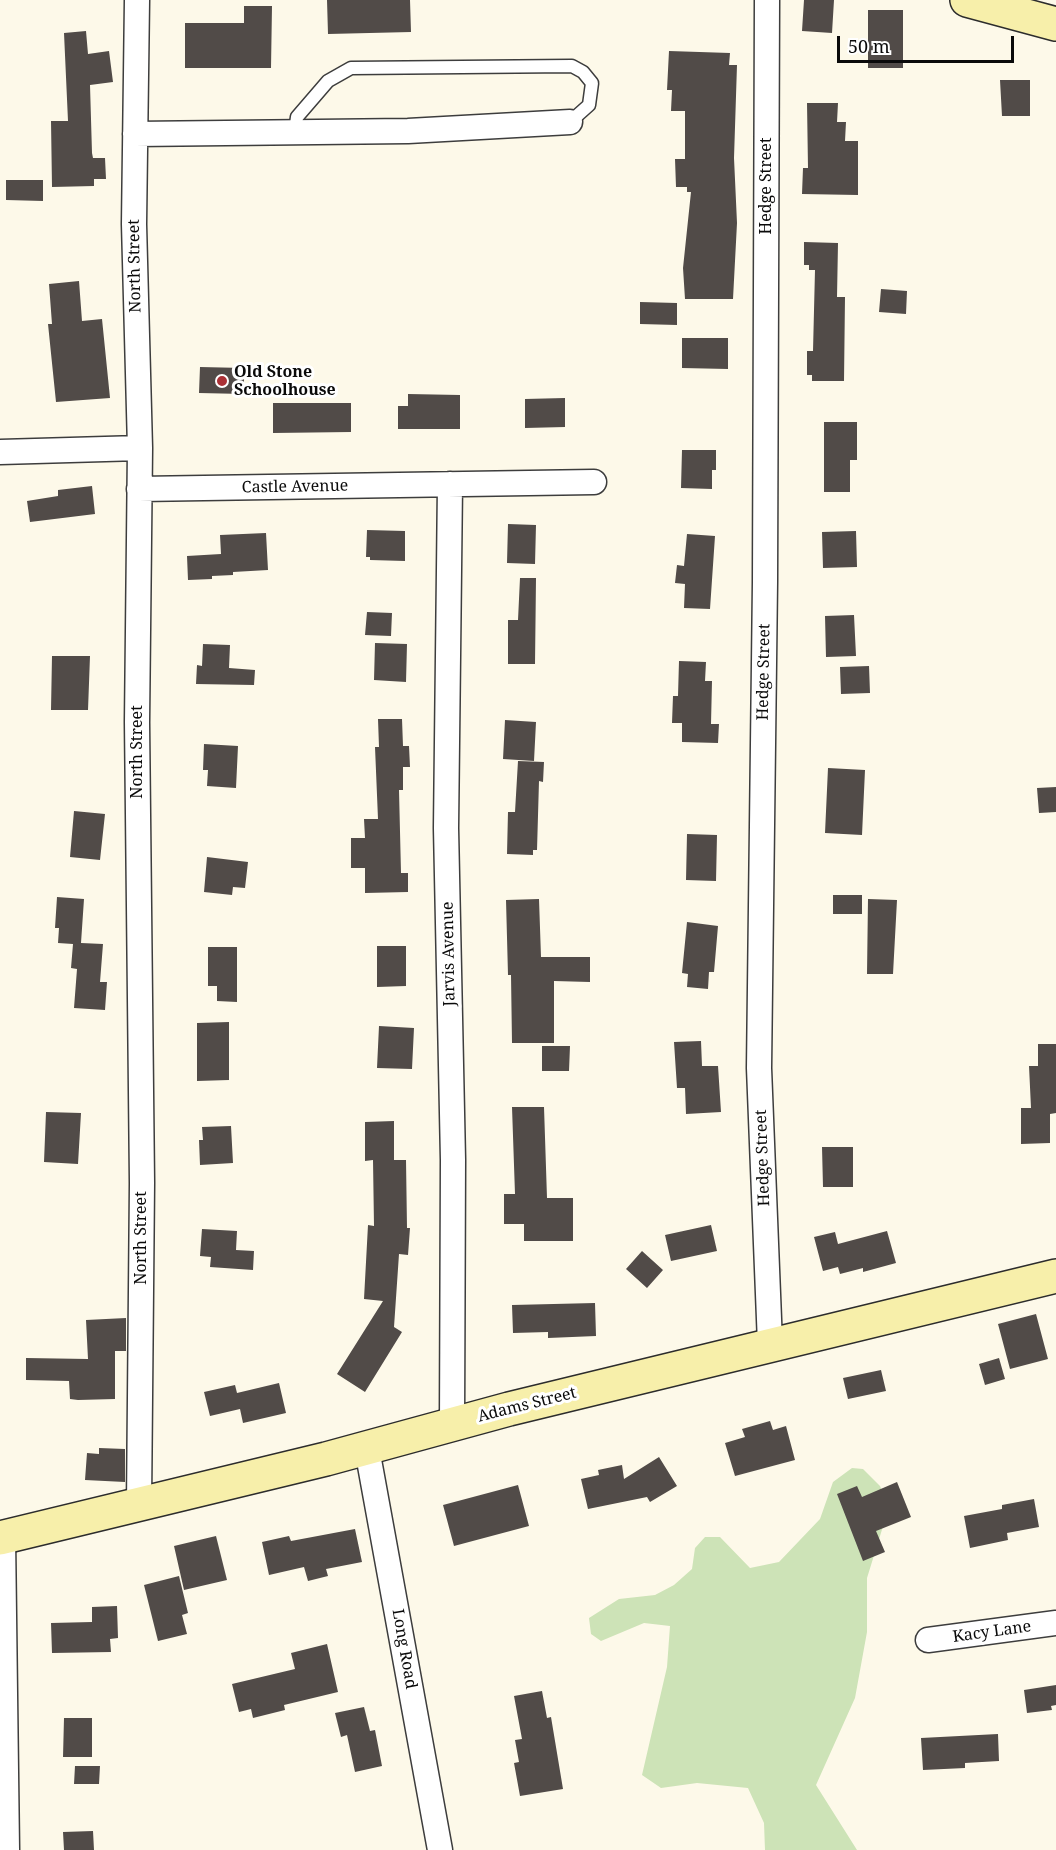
<!DOCTYPE html>
<style>
body{margin:0}
#map{position:relative;width:1056px;height:1850px;overflow:hidden;background:#fdf9e9;font-family:"Noto Serif",serif}
canvas{display:block}
.scale{position:absolute;left:837px;top:36px;width:177px;height:27px;box-sizing:border-box;border:3px solid #0a0a0a;border-top:0;padding-left:8px;font-size:18px;line-height:21px;white-space:nowrap;color:#0a0a0a;-webkit-text-stroke:4px #fff;paint-order:stroke}
</style>
<div id="map">
<canvas width="1056" height="1850"></canvas>
<div class="scale">50 m</div>
</div>
<script>
const ctx = document.querySelector('canvas').getContext('2d');
ctx.lineJoin = 'round';
function fill(path, color) { ctx.fillStyle = color; ctx.fill(path, 'evenodd'); }
const toPath = rows => new Path2D(rows.map(r => 'M' + r).join(''));
function strokePath(path, color, width, dash) { ctx.strokeStyle = color; ctx.lineWidth = width; ctx.lineCap = dash ? 'butt' : 'round'; ctx.setLineDash(dash || []); ctx.stroke(path); }
function label(font, color, halo, rows, align = 'center') {
  ctx.font = font + ' "Noto Serif",serif'; ctx.lineWidth = 6; ctx.setLineDash([]); ctx.textBaseline = 'middle'; ctx.strokeStyle = halo; ctx.fillStyle = color; for (const [text, x, y, turn = 0] of rows) {
    ctx.save(); ctx.translate(x, y); ctx.rotate((+turn || 0) * Math.PI / 180); ctx.textAlign = isNaN(turn) ? turn : align; if (halo) ctx.strokeText(text, 0, 0); ctx.fillText(text, 0, 0); ctx.restore();
  }
}
const green = toPath([
 [852,1468,863,1469,880,1486,889,1507,867,1578,867,1632,855,1698,816,1785,857,1850,765,1850,764,1823,748,1788,697,1783,661,1788,642,1775,667,1667,670,1626,644,1623,601,1641,591,1634,589,1618,619,1599,655,1595,674,1585,692,1569,695,1548,705,1537,720,1537,750,1568,779,1562,820,1519,833,1482]
]);
const building = toPath([
 [327,0,410,0,411,32,328,34],
 [804,0,834,0,832,33,802,31],
 [244,6,272,6,271,68,185,68,185,23,244,23],
 [868,10,903,10,903,68,868,68],
 [86,31,88,54,109,51,113,82,90,85,92,153,93,158,105,158,106,179,94,179,94,186,52,187,51,121,68,121,64,33],
 [669,51,730,53,729,65,737,65,734,158,737,223,733,299,685,299,683,268,691,192,687,192,687,187,676,187,675,159,685,159,685,111,671,111,672,90,667,90],
 [1000,80,1030,80,1030,116,1002,116],
 [807,103,838,103,837,122,846,122,845,141,858,141,858,195,802,194,803,168,808,168],
 [6,180,43,180,43,201,6,200],
 [804,242,838,243,837,297,845,297,844,381,812,381,812,375,807,375,807,351,813,351,815,270,809,270,809,265,804,265],
 [79,281,82,321,102,319,110,398,56,402,48,324,52,324,49,284],
 [881,289,907,291,906,314,879,312],
 [640,302,677,303,677,325,640,324],
 [682,338,728,338,728,369,682,368],
 [200,367,244,368,244,394,199,393],
 [408,394,460,395,460,429,398,429,398,406,408,406],
 [565,398,565,427,525,428,525,399],
 [273,403,351,403,351,432,273,433],
 [824,422,857,422,857,460,850,460,850,492,824,492],
 [682,450,716,450,716,470,712,470,712,489,681,488],
 [92,486,95,514,30,522,27,501,58,496,58,490],
 [508,524,536,525,535,564,507,563],
 [367,530,405,531,405,561,370,560,370,557,366,557],
 [856,531,857,567,823,568,822,532],
 [266,533,268,570,233,572,233,575,212,576,212,579,188,580,187,556,221,554,220,535],
 [687,534,715,536,710,609,684,608,685,584,675,583,677,565,684,566],
 [520,578,536,578,535,664,508,664,508,620,518,620],
 [367,612,392,613,391,636,365,635],
 [854,615,856,656,826,657,825,616],
 [375,643,407,644,406,682,374,680],
 [203,644,230,645,229,668,255,670,254,685,196,684,197,665,202,666],
 [52,656,90,656,88,710,51,710],
 [679,661,706,662,705,681,712,681,711,724,719,724,718,743,682,742,682,723,672,723,673,696,678,696],
 [869,666,870,693,841,694,840,667],
 [378,719,402,719,403,746,409,746,410,767,403,767,403,790,399,790,401,873,408,873,408,892,365,893,365,868,351,868,351,838,365,838,364,819,378,819,375,747,379,747],
 [505,720,536,722,534,761,503,759],
 [204,744,238,746,236,788,207,786,208,770,203,770],
 [518,761,544,762,543,782,539,781,537,850,533,850,533,855,507,854,508,812,515,812],
 [828,768,865,770,862,835,825,833],
 [1056,787,1056,812,1039,813,1037,788],
 [74,811,105,814,100,860,70,857],
 [687,834,717,835,716,881,686,880],
 [207,857,248,862,245,888,233,887,232,895,204,892],
 [833,895,862,895,862,914,833,914],
 [57,897,84,899,81,943,103,944,100,982,107,982,105,1010,74,1008,77,969,71,968,73,944,58,943,59,928,55,928],
 [539,899,541,957,590,957,590,982,554,981,554,1043,512,1043,511,975,508,975,506,900],
 [868,899,897,900,893,974,867,974],
 [687,922,718,926,714,972,709,972,708,989,687,987,688,974,682,973],
 [377,946,406,946,406,986,377,987],
 [208,947,237,947,237,1002,217,1001,217,986,208,986],
 [229,1022,229,1080,197,1081,197,1023],
 [379,1026,414,1028,412,1069,377,1068],
 [701,1041,702,1066,718,1066,721,1112,686,1114,685,1088,677,1088,674,1042],
 [1038,1044,1056,1044,1056,1113,1050,1114,1050,1143,1021,1144,1021,1108,1031,1108,1029,1066,1038,1066],
 [542,1046,570,1046,569,1071,542,1071],
 [512,1107,544,1107,547,1198,573,1198,573,1241,524,1241,524,1224,504,1224,504,1194,515,1194],
 [46,1112,81,1113,78,1164,44,1162],
 [394,1121,394,1160,406,1160,407,1228,410,1228,408,1255,399,1254,394,1327,402,1332,365,1392,337,1374,383,1301,364,1299,368,1225,374,1226,373,1160,365,1161,365,1122],
 [231,1126,233,1163,200,1165,199,1140,203,1140,202,1127],
 [822,1147,853,1147,853,1187,823,1187],
 [711,1225,717,1251,671,1261,665,1235],
 [202,1229,237,1231,236,1250,254,1251,253,1270,210,1267,211,1257,200,1256],
 [887,1231,896,1263,863,1272,863,1268,840,1274,838,1267,823,1271,814,1237,835,1232,838,1244],
 [642,1251,663,1270,647,1288,626,1269],
 [595,1303,596,1336,548,1338,548,1332,513,1333,512,1305],
 [1036,1314,1048,1359,1010,1369,998,1324],
 [126,1318,126,1351,115,1351,115,1399,78,1400,70,1399,69,1381,26,1380,26,1358,88,1359,86,1320],
 [999,1358,1005,1379,985,1385,979,1364],
 [881,1370,886,1391,848,1399,843,1378],
 [279,1383,286,1413,243,1423,240,1409,210,1416,204,1392,235,1385,237,1393],
 [770,1421,773,1430,786,1426,795,1460,735,1476,725,1443,745,1437,742,1429],
 [99,1448,125,1449,125,1482,85,1480,87,1453,99,1454],
 [659,1457,677,1486,650,1502,647,1497,588,1509,581,1479,599,1475,598,1470,622,1465,624,1479],
 [897,1482,911,1517,876,1531,885,1552,863,1561,837,1494,857,1486,862,1497],
 [518,1485,529,1526,454,1546,443,1505],
 [1034,1499,1039,1527,1007,1533,1008,1540,970,1548,964,1516,1002,1509,1002,1505],
 [355,1529,362,1562,326,1569,328,1576,308,1581,304,1567,269,1575,262,1542,289,1536,291,1541],
 [216,1536,227,1580,184,1590,174,1546],
 [179,1576,188,1613,182,1615,187,1634,158,1641,144,1585],
 [117,1606,118,1638,110,1639,111,1652,52,1653,51,1623,92,1622,92,1607],
 [327,1644,338,1692,284,1705,285,1710,253,1718,251,1709,239,1712,232,1684,295,1669,291,1653],
 [1056,1685,1056,1705,1051,1706,1052,1710,1027,1713,1024,1690],
 [542,1691,547,1718,551,1717,563,1789,520,1796,514,1763,519,1762,515,1740,522,1739,514,1696],
 [364,1707,370,1731,375,1730,382,1766,355,1772,347,1735,341,1737,335,1713],
 [64,1718,92,1718,92,1757,63,1757],
 [998,1734,999,1761,965,1763,965,1768,923,1770,921,1738],
 [75,1766,100,1766,99,1784,74,1784],
 [93,1831,94,1850,64,1850,63,1832]
]);
const service = toPath([
 [295,132,297,117,328,81,351,68,572,66,583,72,592,83,589,105,570,122]
]);
const minor = toPath([
 [137,0,134,224,140,448,137,722,142,1183,139,1504],
 [767,0,765,582,759,1068,770,1344],
 [135,134,408,131,570,122],
 [0,452,140,448],
 [450,484,446,828,453,1160,452,1424],
 [139,489,594,482],
 [367,1449,440,1850],
 [3,1537,7,1850],
 [928,1640,1056,1623]
]);
const secondary = toPath([
 [967,0,1056,24],
 [0,1538,326,1459,509,1409,1056,1276]
]);
const markers = [
 [222,381,6,"#ab3136"]
];
const streetNames = [
 ["Hedge Street",766,186,-90],
 ["North Street",135,266,-91],
 ["Castle Avenue",295,487,-1],
 ["Hedge Street",764,672,-89],
 ["North Street",137,752,-90],
 ["Jarvis Avenue",449,954,-91],
 ["Hedge Street",763,1158,-92],
 ["North Street",141,1238,-90],
 ["Adams Street",527,1405,-14],
 ["Kacy Lane",992,1632,-8],
 ["Long Road",404,1649,80]
];
const poiNames = [
 ["Old Stone",234,372],
 ["Schoolhouse",234,390]
];
fill(green, '#cde3b7');
fill(building, '#514b48');
strokePath(service, '#3d3d3d', 15);
strokePath(minor, '#3d3d3d', 27);
strokePath(secondary, '#2c2c2c', 36);
strokePath(service, '#fff', 12);
strokePath(minor, '#fff', 24);
strokePath(secondary, '#f7efaa', 33);
for (const [x, y, r, color] of markers) { const dot = new Path2D(); dot.arc(x, y, r, 0, 2 * Math.PI); ctx.fillStyle = color; ctx.fill(dot); strokePath(dot, '#fff', 2); }
label('16px', '#0a0a0a', '#fff', streetNames);
label('bold 16px', '#0a0a0a', '#fff', poiNames, 'left');
</script>
